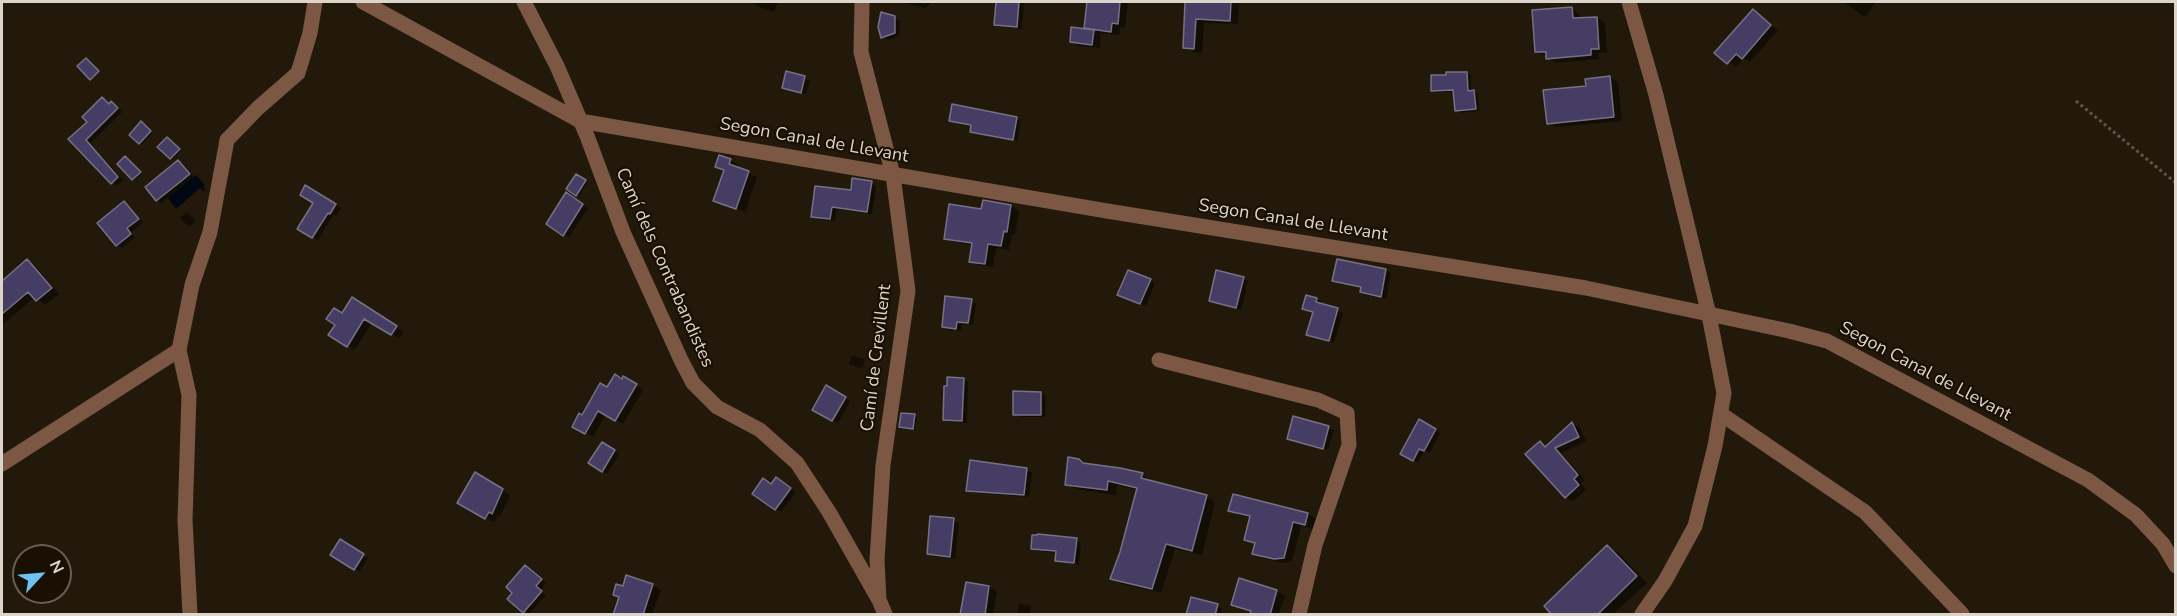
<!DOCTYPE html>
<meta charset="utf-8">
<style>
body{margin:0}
#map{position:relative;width:2177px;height:616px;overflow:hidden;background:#23190a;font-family:"Nunito Sans",sans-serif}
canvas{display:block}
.frame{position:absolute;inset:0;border:3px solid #dcd5cc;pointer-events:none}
.north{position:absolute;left:12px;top:544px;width:60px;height:60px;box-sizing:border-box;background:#191003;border:2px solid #675f53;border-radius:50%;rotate:64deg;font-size:16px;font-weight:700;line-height:24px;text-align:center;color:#dcd5cc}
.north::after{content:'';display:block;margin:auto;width:21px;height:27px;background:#6ec2f3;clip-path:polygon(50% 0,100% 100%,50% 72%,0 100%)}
</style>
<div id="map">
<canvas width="2177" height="616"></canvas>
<div class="frame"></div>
<div class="north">N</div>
</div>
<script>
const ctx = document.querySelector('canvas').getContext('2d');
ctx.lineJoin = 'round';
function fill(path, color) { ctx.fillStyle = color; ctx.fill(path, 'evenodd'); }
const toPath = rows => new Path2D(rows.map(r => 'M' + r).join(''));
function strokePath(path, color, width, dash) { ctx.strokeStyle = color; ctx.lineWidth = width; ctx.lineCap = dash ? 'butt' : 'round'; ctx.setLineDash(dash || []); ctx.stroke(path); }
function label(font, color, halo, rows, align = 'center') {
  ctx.font = font + ' "Nunito Sans",sans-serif'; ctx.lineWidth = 4.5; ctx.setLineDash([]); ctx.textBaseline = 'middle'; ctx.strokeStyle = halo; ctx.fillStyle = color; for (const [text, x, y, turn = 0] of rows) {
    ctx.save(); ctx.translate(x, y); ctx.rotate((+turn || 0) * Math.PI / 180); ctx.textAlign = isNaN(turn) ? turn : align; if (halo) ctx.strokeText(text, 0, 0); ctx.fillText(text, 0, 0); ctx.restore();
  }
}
const water = toPath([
 [196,175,205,185,203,187,206,190,203,191,200,188,176,209,168,198]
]);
const shadow = toPath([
 [754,2,778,2,774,12,761,8,753,3],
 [900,2,932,2,925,8],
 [997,2,1024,2,1022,29,1000,27,995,24],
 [1088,2,1128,3,1125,28,1120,27,1119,35,1099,33,1101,36,1100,48,1079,46,1071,41,1091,31,1085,28],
 [1187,2,1239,2,1238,24,1204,23,1202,53,1193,52,1185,47],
 [1843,2,1876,2,1865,17],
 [1571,9,1579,14,1580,19,1597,18,1605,23,1607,53,1599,53,1599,59,1556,63,1548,58,1548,56,1536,52],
 [1753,11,1778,30,1750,62,1744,58,1736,67,1717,53],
 [894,18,900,21,899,36,888,40,882,37],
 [787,73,810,81,806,94,784,87],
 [1467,73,1471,76,1471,92,1478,94,1479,111,1460,113,1456,110,1455,92,1436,92,1433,90,1432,76],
 [1610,78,1618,82,1622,121,1556,127,1548,123,1588,88],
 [103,99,110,105,112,103,117,106,122,112,90,144,123,180,117,186,70,139,89,122],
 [954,106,1017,119,1021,121,1017,141,976,133,971,131,972,126,955,123,951,120],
 [144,124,152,133,142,144,140,143],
 [169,140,181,151,173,159,159,147],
 [127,159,142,174,135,180,119,164],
 [730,160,738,165,737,169,757,177,745,212,715,200,725,171,716,166],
 [179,161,184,164,194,177,162,203,157,200],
 [577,176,587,183,579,196,569,189],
 [871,183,876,186,872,214,837,209,835,221,818,219,813,216,852,191],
 [306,187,341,208,336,216,334,214,318,240,299,228,315,203],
 [566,195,588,208,569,237,548,224],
 [984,201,1011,206,1019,211,1015,235,1012,235,1009,250,996,248,993,267,979,265,971,261,973,245,954,242,946,238,982,211],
 [124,202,129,205,143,222,131,232,135,237,122,248,117,245],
 [187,212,196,221,189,227,180,218],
 [27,261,35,266,59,294,45,305,35,297,3,324,2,323,2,281,3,282],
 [1338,261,1386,270,1391,273,1386,299,1367,295,1362,292,1362,288,1334,280],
 [1243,278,1248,281,1241,310,1211,301],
 [1150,280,1155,283,1146,306,1124,298],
 [1317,299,1322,302,1321,305,1343,313,1334,343,1313,337,1314,313,1303,308],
 [970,301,967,325,962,324,961,331,948,330,943,327],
 [973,302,976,304,973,325,970,325],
 [360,304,404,332,399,338,372,322,355,350,330,335,343,314],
 [852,355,865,360,862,369,849,364],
 [624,378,643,390,623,424,606,414,593,437,574,426,608,389],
 [963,379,968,382,967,423,950,422,945,419],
 [827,387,850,401,838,423,814,409],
 [1041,393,1046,396,1045,417,1019,417,1014,414],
 [915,416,917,417,915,429,901,426],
 [1294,418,1334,430,1328,450,1289,438],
 [1419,421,1440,433,1430,453,1425,450,1418,463,1402,454],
 [1573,424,1580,428,1586,441,1561,453,1585,480,1581,484,1586,490,1573,501,1566,497,1540,443,1547,447],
 [603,444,619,454,607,474,590,463],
 [1079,460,1087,465,1142,474,1151,480,1151,482,1206,496,1215,502,1202,555,1175,549,1161,593,1122,584,1112,578,1122,552,1138,490,1117,485,1116,495,1076,489,1067,484],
 [1027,470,1032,473,1029,497,973,493,968,490],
 [476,474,510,495,500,517,498,515,494,522,459,502],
 [781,482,796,492,781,512,754,493],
 [1230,510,1308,514,1316,519,1313,529,1301,526,1292,561,1283,563,1262,558,1254,553,1256,544,1246,539,1251,518,1238,515],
 [953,520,959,523,955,559,933,556,928,553],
 [1076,540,1081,543,1079,565,1062,563,1057,560,1057,553,1037,551,1032,548],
 [340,541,368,558,360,572,332,554],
 [1608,547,1618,553,1647,583,1613,614,1554,614],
 [531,570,546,583,540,590,546,595,529,614,509,598],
 [1240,580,1277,591,1285,596,1279,614,1256,614,1233,604],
 [967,584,989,587,997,592,993,614,962,614],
 [653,585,661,590,652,614,620,614,624,588],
 [1019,603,1031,606,1030,614,1017,614],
 [1217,606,1222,609,1221,614,1188,614]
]);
const building = toPath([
 [996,2,1019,2,1017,27,994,25,996,2],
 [1087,2,1120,2,1118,24,1112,23,1111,32,1084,28,1087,2],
 [1185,2,1231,2,1230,21,1196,19,1194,49,1183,48,1185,2],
 [1572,7,1573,18,1597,17,1599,49,1591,49,1591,55,1546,59,1546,52,1535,52,1532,10,1572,7],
 [1753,9,1771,25,1742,59,1736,54,1727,64,1714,53,1753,9],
 [881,12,895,16,895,33,881,38,878,27,881,12],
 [1071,27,1094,30,1092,45,1070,42,1071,27],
 [86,58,99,71,90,80,77,66,86,58],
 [786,71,805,76,801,93,782,88,786,71],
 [1446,72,1467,72,1468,91,1474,90,1476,109,1455,111,1453,90,1431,91,1431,75,1446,75,1446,72],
 [1610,76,1614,117,1547,124,1543,90,1586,86,1585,79,1610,76],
 [102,97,109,104,111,101,118,108,86,140,118,177,111,184,68,139,87,122,82,117,102,97],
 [952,104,1017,117,1013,140,970,132,971,125,949,121,952,104],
 [141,121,151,131,139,144,129,135,141,121],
 [167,137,180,149,170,159,157,147,167,137],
 [719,155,731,159,729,164,749,171,736,209,713,201,724,170,715,167,719,155],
 [125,156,141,172,132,180,117,164,125,156],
 [178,160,190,174,156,201,145,187,178,160],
 [576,174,586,180,576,196,566,189,576,174],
 [852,178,872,181,867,212,832,207,830,219,811,217,815,186,851,190,852,178],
 [305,185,336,204,330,214,328,213,312,238,297,229,313,203,300,195,305,185],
 [566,192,583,204,563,236,546,224,566,192],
 [983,200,1011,205,1007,232,1004,231,1001,246,988,244,985,264,969,262,972,243,944,239,949,204,981,209,983,200],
 [124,201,139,219,127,228,131,234,116,246,97,223,124,201],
 [27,259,52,288,36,301,28,292,2,314,2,281,27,259],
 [1337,259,1386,269,1381,297,1360,292,1361,287,1332,281,1337,259],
 [1128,270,1151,279,1140,304,1117,295,1128,270],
 [1216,270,1244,277,1236,308,1209,301,1216,270],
 [1306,295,1317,298,1316,302,1338,308,1329,341,1306,335,1313,312,1302,309,1306,295],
 [945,296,972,299,968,323,957,322,956,329,942,327,945,296],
 [352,297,397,326,391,335,364,319,347,347,328,335,335,325,326,319,334,308,342,313,352,297],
 [615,374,622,379,623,376,637,384,615,421,598,411,585,434,572,427,579,413,582,415,600,383,607,387,615,374],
 [947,377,964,378,962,421,943,420,944,386,947,386,947,377],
 [826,385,846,397,832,421,812,410,826,385],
 [1013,391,1041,392,1041,415,1013,415,1013,391],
 [901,413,915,414,913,429,899,427,901,413],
 [1293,416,1329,426,1323,449,1287,439,1293,416],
 [1419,419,1436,429,1424,451,1419,449,1413,461,1400,454,1419,419],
 [1572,422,1579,437,1555,448,1578,475,1574,479,1579,485,1565,498,1525,454,1540,441,1545,447,1572,422],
 [602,442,615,450,602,472,588,463,602,442],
 [1068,457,1079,459,1083,463,1120,468,1143,473,1141,478,1207,495,1192,551,1166,544,1152,589,1110,579,1120,552,1137,488,1108,481,1107,490,1065,485,1068,457],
 [970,460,1027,468,1024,495,966,491,970,460],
 [475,472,503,489,492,514,489,512,485,519,457,503,475,472],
 [776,477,791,488,775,510,752,494,763,478,771,484,776,477],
 [1233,494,1308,513,1305,525,1293,522,1284,558,1274,559,1252,554,1255,543,1244,540,1250,516,1228,511,1233,494],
 [930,516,954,518,950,557,927,554,930,516],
 [1038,534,1077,538,1074,563,1055,561,1056,551,1031,549,1032,535,1037,535,1038,534],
 [340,539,364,554,354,570,330,555,340,539],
 [1607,545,1637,576,1597,615,1552,615,1544,606,1607,545],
 [525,565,542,579,536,586,542,591,523,613,507,599,512,593,506,587,525,565],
 [626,575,653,584,643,615,613,615,619,597,613,595,616,584,623,586,626,575],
 [1239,578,1277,590,1270,615,1250,615,1251,611,1231,605,1239,578],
 [966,582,989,586,985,615,960,615,966,582],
 [1191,597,1218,604,1215,615,1186,615,1191,597]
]);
const path = toPath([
 [2076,101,2176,183]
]);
const minor = toPath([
 [363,2,580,121,1107,211,1586,288,1789,331,1827,341,2088,480,2136,515,2163,544,2176,566],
 [524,2,557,66,587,136,623,232,681,360,693,383,717,407,760,430,797,463,829,512,879,600],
 [862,2,861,52,893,175,908,291,883,465,877,560,879,600,885,614],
 [1629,2,1656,95,1709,315,1724,393,1715,446,1695,526,1665,581,1642,614],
 [1159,360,1318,400,1347,413,1349,445,1315,545,1299,614],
 [1721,414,1865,512,1962,614],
 [2,464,179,350],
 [190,614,185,520,189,395,179,350,192,285,210,232,227,140,258,108,298,73,310,33,315,2]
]);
const streetNames = [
 ["Segon Canal de Llevant",814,141,10],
 ["Segon Canal de Llevant",1293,221,9],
 ["Camí dels Contrabandistes",664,268,66],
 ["Camí de Crevillent",877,358,-83],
 ["Segon Canal de Llevant",1925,372,28]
];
fill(water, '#000815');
fill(shadow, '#0007');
fill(building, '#463d65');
strokePath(building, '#757285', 1.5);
strokePath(path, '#5e5548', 3, [3, 3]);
strokePath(minor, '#7c5844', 15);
label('18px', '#dcd5cc', '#191003', streetNames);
</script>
